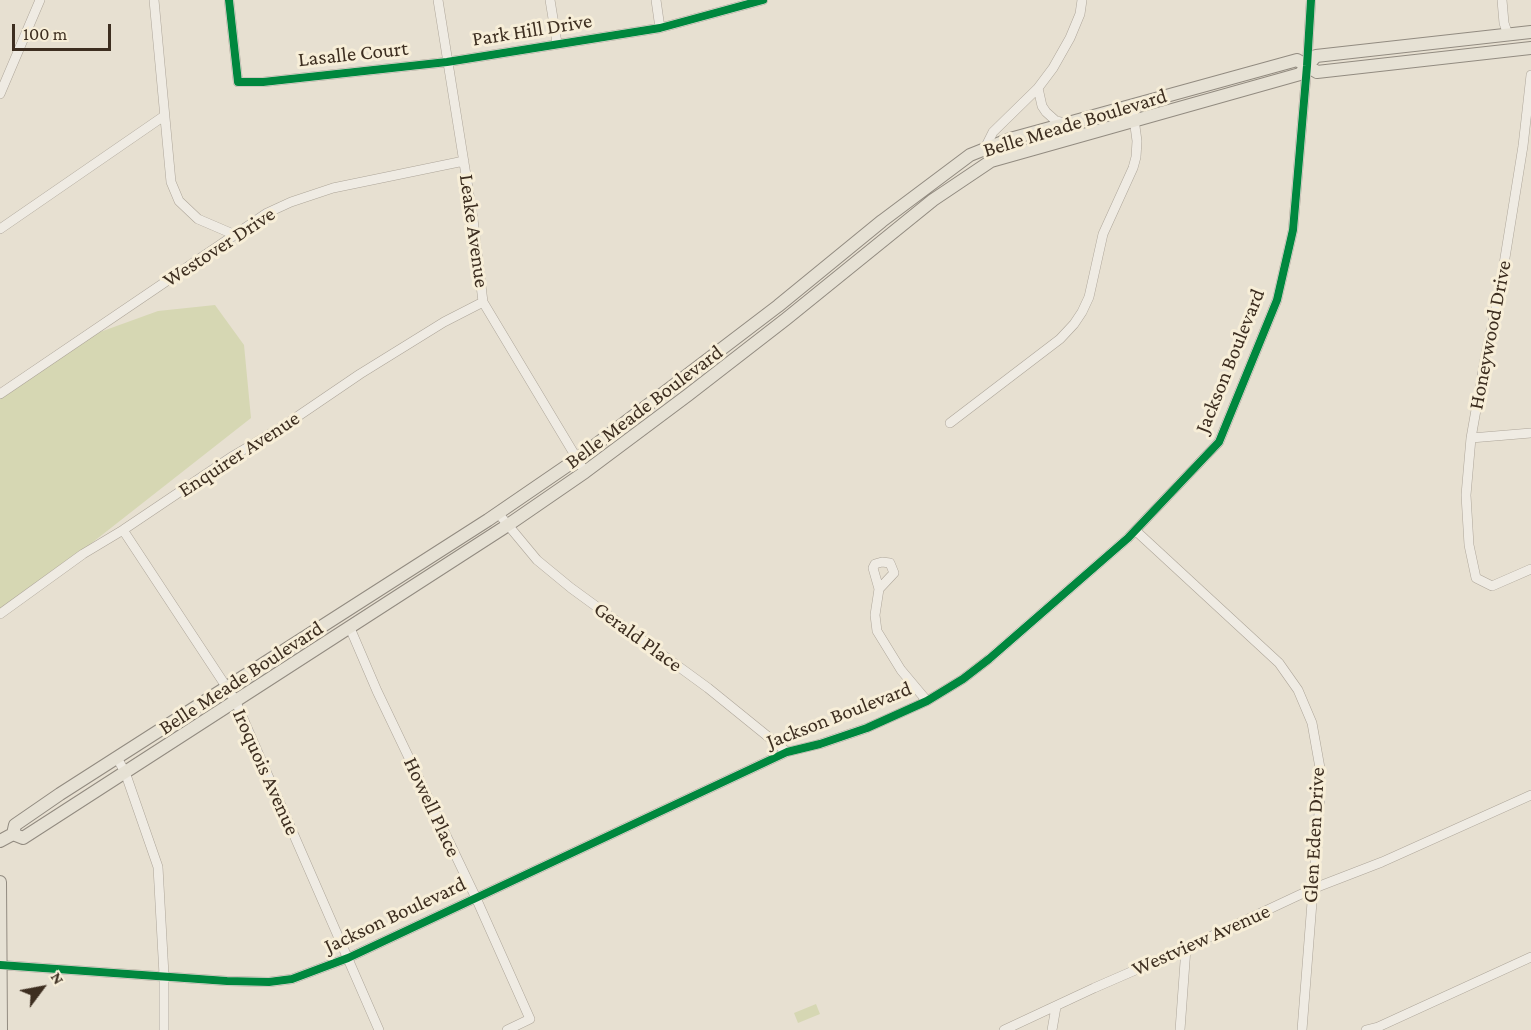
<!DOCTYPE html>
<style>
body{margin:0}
#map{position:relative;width:1531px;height:1030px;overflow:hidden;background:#e7e0d1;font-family:"Crimson Pro",serif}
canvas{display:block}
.north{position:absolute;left:12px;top:958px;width:60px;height:60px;-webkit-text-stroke:4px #f7eed8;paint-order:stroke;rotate:58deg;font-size:16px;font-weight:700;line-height:24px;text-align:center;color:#3d2e20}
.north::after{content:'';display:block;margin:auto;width:21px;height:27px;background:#3d2e20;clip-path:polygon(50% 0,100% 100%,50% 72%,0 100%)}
.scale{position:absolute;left:12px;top:24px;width:99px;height:27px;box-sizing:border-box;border:3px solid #3d2e20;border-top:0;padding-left:8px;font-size:18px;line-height:21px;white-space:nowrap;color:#3d2e20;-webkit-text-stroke:4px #f7eed8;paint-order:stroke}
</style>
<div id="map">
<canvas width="1531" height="1030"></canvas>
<div class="north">N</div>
<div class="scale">100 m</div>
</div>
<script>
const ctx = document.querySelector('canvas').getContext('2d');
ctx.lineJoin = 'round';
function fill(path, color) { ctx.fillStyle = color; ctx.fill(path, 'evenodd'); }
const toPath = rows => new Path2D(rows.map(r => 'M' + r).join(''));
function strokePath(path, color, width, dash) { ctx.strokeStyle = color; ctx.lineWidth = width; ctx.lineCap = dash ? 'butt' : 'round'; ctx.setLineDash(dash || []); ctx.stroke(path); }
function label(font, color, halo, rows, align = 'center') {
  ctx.font = font + ' "Crimson Pro",serif'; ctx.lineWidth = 6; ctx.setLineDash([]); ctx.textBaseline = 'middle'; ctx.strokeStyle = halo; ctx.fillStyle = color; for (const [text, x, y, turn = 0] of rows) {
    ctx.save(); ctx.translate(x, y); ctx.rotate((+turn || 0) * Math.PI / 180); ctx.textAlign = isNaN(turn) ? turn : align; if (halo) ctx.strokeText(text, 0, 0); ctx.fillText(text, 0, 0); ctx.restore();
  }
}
const green = toPath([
 [215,305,244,345,251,418,0,615,0,393,78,340,158,311],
 [816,1004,820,1014,798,1023,794,1013]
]);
const minor = toPath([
 [154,0,171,182,179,201,198,219,233,234],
 [229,0,238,82,263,82,447,62,660,28,763,0],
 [438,0,473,219,483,302,585,472],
 [550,0,557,43],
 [656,0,660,28],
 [1502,0,1504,23,1508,35],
 [1531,75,1523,146,1499,295,1487,348,1471,438,1466,495,1469,545,1476,578,1492,586,1531,569],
 [1038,88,1042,106,1046,112,1056,121,1065,123],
 [0,94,40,0],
 [985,148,993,132,1038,88,1053,68,1070,38,1080,14,1082,0],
 [0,229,164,116],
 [0,394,267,213,291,202,333,188,464,161],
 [950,423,1060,339,1074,324,1082,312,1089,297,1103,234,1133,168,1136,157,1137,141,1132,104],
 [1471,438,1531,433],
 [498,513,537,560,571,588,708,688,787,752],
 [123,530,235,700,379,1030],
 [1136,531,1279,663,1298,690,1312,723,1320,768,1320,800,1302,1030],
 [879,589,894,573,890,563,882,562,875,564,873,568,879,589,875,615,877,631,901,670,927,701],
 [0,614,83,554,123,530,233,456,285,425,360,374,444,322,483,302],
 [350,628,377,691,476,898,530,1019,507,1030],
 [117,758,125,772,158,867,164,975,164,1030],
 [0,965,227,981,269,982,292,979,348,958,787,752,820,744,867,728,927,701,963,679,989,659,1128,538,1219,442,1277,300,1293,230,1307,66,1311,0],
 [1004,1030,1094,988,1186,948,1312,889,1382,862,1531,795],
 [1052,1030,1056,1007],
 [1180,1030,1186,948],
 [1366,1030,1378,1027,1531,957]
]);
const major = toPath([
 [13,834,15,825,60,794,488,520,577,459,778,306,882,221,970,155,1010,139,1297,60,1317,72,1531,48],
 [0,841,13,834,23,838,508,525,585,472,688,395,786,319,933,200,991,161,1300,74,1316,56,1531,32],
 [0,882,1,1030]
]);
const cycleway = toPath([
 [229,0,238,82,263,82,447,62,660,28,763,0],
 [0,965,227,981,269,982,292,979,348,958,787,752,820,744,867,728,927,701,963,679,989,659,1128,538,1219,442,1277,300,1293,230,1307,66,1311,0]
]);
const streetNames = [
 ["Park Hill Drive",532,30,-9],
 ["Lasalle Court",353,54,-6],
 ["Belle Meade Boulevard",1075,123,-17],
 ["Leake Avenue",474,231,82],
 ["Westover Drive",219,247,-33],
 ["Honeywood Drive",1490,335,-79],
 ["Jackson Boulevard",1230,361,-68],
 ["Belle Meade Boulevard",644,407,-37],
 ["Enquirer Avenue",239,454,-33],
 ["Gerald Place",638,637,36],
 ["Belle Meade Boulevard",241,678,-33],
 ["Jackson Boulevard",839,715,-21],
 ["Iroquois Avenue",266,772,66],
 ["Howell Place",432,807,65],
 ["Glen Eden Drive",1314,835,-87],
 ["Jackson Boulevard",395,915,-25],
 ["Westview Avenue",1201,940,-24]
];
fill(green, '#d6d7b3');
strokePath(minor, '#ada599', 10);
strokePath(major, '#928b80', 14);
strokePath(minor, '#efebe3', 9);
strokePath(major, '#e6e1d4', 12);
strokePath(cycleway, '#00873e', 8);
label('21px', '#3d2e20', '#f7eed8', streetNames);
</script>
